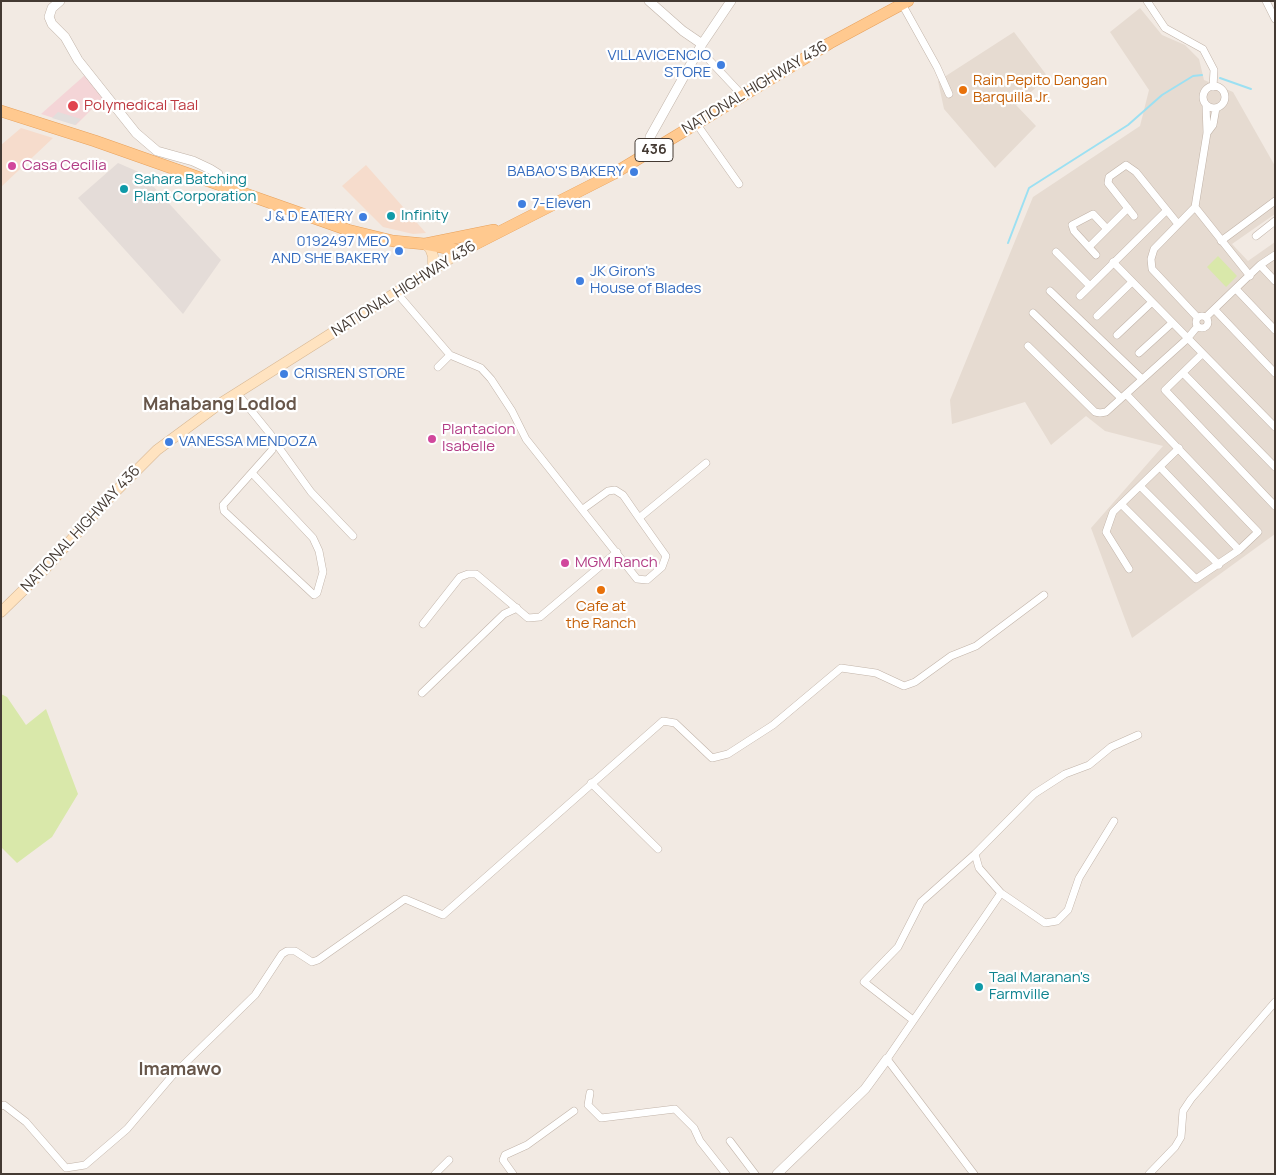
<!DOCTYPE html>
<style>
body{margin:0}
#map{position:relative;width:1276px;height:1175px;overflow:hidden;background:#f2eae3;font-family:Manrope,sans-serif}
canvas{display:block}
.frame{position:absolute;inset:0;border:2px solid #443a33;pointer-events:none}
</style>
<div id="map">
<canvas width="1276" height="1175"></canvas>
<div class="frame"></div>
</div>
<script>
const ctx = document.querySelector('canvas').getContext('2d');
ctx.lineJoin = 'round';
function fill(path, color) { ctx.fillStyle = color; ctx.fill(path, 'evenodd'); }
const toPath = rows => new Path2D(rows.map(r => 'M' + r).join(''));
function strokePath(path, color, width, dash) { ctx.strokeStyle = color; ctx.lineWidth = width; ctx.lineCap = dash ? 'butt' : 'round'; ctx.setLineDash(dash || []); ctx.stroke(path); }
function label(font, color, halo, rows, align = 'center') {
  ctx.font = font + ' Manrope,sans-serif'; ctx.lineWidth = 4.5; ctx.setLineDash([]); ctx.textBaseline = 'middle'; ctx.strokeStyle = halo; ctx.fillStyle = color; for (const [text, x, y, turn = 0] of rows) {
    ctx.save(); ctx.translate(x, y); ctx.rotate((+turn || 0) * Math.PI / 180); ctx.textAlign = isNaN(turn) ? turn : align; if (halo) ctx.strokeText(text, 0, 0); ctx.fillText(text, 0, 0); ctx.restore();
  }
}
const residential = toPath([
 [1140,8,1162,35,1185,45,1199,59,1204,80,1233,92,1275,166,1275,214,1232,244,1248,261,1275,242,1275,534,1132,638,1091,528,1163,446,1105,431,1086,416,1051,445,1025,402,952,424,950,400,1033,197,1140,126,1149,90,1110,32],
 [1014,32,1048,77,1016,105,1036,126,995,168,944,109,938,81]
]);
const commercial = toPath([
 [21,128,53,138,1,187,1,145],
 [366,165,426,233,413,234,383,227,342,186]
]);
const industrial = toPath([
 [118,163,141,173,221,260,183,314,78,198]
]);
const medical = toPath([
 [85,75,104,97,76,125,41,114]
]);
const green = toPath([
 [1218,256,1237,276,1226,287,1207,267],
 [1,694,7,697,26,725,46,709,78,794,52,837,17,863,1,847]
]);
const parking = toPath([
 [58,112,81,119,75,125,52,118]
]);
const stream = toPath([
 [1220,78,1251,89],
 [1008,243,1029,188,1128,125,1162,95,1193,76,1202,75]
]);
const minor = toPath([
 [1147,1,1165,28,1203,49,1214,70,1213,87],
 [1266,1,1275,19],
 [902,4,937,67,949,94],
 [699,49,743,96],
 '1203 97a11 11 0 1 1 22 0a11 11 0 1 1-22 0Z',
 [696,123,739,184],
 [1207,133,1213,125,1216,108],
 [1195,207,1250,276],
 [1134,216,1108,183,1109,177,1126,165,1136,172,1178,224],
 [1256,236,1275,221],
 [1221,241,1275,201],
 [1089,247,1128,208],
 [1056,252,1090,286],
 [1096,255,1074,231,1072,225,1093,214,1107,229],
 [1113,262,1275,427],
 [1260,265,1275,281],
 [1236,289,1275,330],
 [1050,291,1142,379],
 [396,292,450,355,481,368,491,379,512,411,526,439,637,579,647,580,662,567,666,556,639,518,706,463],
 [1080,296,1166,211],
 [1215,310,1275,373],
 [1033,313,1121,398],
 '1196 322a6 6 0 1 1 12 0a6 6 0 1 1-12 0Z',
 [1097,316,1132,282],
 [1197,317,1152,269,1151,259,1154,249,1195,207,1207,133,1206,105],
 [1206,317,1260,265,1275,255],
 [1117,335,1152,302],
 [1028,346,1095,412,1100,413,1106,412,1187,339,1197,327],
 [1139,353,1172,323],
 [1202,354,1165,390,1275,506],
 [438,367,450,355],
 [1183,373,1275,467],
 [237,393,271,435,273,445,272,450,223,505,224,511,314,595,317,593,323,572,319,551,313,538,252,473],
 [272,438,311,492,353,536],
 [1160,467,1239,550],
 [1140,486,1219,565],
 [1121,504,1196,579,1239,550,1258,532,1126,394],
 [583,509,608,491,615,490,623,495,639,518],
 [1129,569,1106,532,1113,512,1179,448],
 [423,624,460,577,468,574,476,574,528,618,540,617,617,552],
 [422,693,504,614,517,608],
 [591,783,658,849],
 [1001,893,1045,923,1057,921,1068,910,1079,878,1114,821],
 [913,1020,864,982,898,947,921,902,975,854],
 [590,1093,588,1105,601,1118,675,1109,694,1128,700,1141,726,1174],
 [1,1106,4,1105,26,1122,66,1168,85,1165,127,1129,172,1076,255,995,282,954,287,951,295,951,312,962,318,960,405,899,443,915,663,721,675,723,712,758,728,754,773,725,841,668,876,673,904,686,915,682,951,656,976,646,1044,595],
 [730,1141,755,1174],
 [435,1174,449,1160],
 [513,1174,503,1160,505,1155,527,1145,574,1111],
 [974,1174,887,1059,1001,893,979,868,975,854,1034,794,1065,774,1089,765,1111,747,1138,735],
 [1149,1174,1175,1147,1181,1137,1183,1111,1191,1099,1275,1002]
]);
const tertiary = toPath([
 [60,1,52,8,49,17,52,24,65,37,78,60,136,133,157,151,193,161,210,169,218,174,218,184],
 [649,1,683,31,702,44],
 [651,152,649,145,650,137,702,44,731,1],
 [777,1174,865,1089,887,1059]
]);
const secondary = toPath([
 [425,244,430,248,433,256,433,268],
 [1,612,45,569,106,501,157,450,218,405,462,251]
]);
const primary = toPath([
 [1,111,95,141,348,230,393,241,425,244,494,230],
 [425,244,462,251,613,174,830,43,908,1]
]);
const markers = [
 [721,65,5,"#3f7fe0"],
 [963,90,5,"#e8710a"],
 [73,106,6,"#e0444e"],
 [12,166,5,"#d1479c"],
 [634,172,5,"#3f7fe0"],
 [124,189,5,"#0f9aa8"],
 [522,204,5,"#3f7fe0"],
 [391,216,5,"#0f9aa8"],
 [363,217,5,"#3f7fe0"],
 [399,251,5,"#3f7fe0"],
 [580,281,5,"#3f7fe0"],
 [284,374,5,"#3f7fe0"],
 [432,439,5,"#d1479c"],
 [169,442,5,"#3f7fe0"],
 [565,563,5,"#d1479c"],
 [601,590,5,"#e8710a"],
 [979,987,5,"#0f9aa8"]
];
const shields = [
 [654,150,38]
];
const shieldNames = [
 ["436",654,150]
];
const shopNames = [
 ["VILLAVICENCIO",711,56],
 ["STORE",711,73],
 ["BABAO'S BAKERY",624,172],
 ["7-Eleven",532,204,"left"],
 ["J & D EATERY",353,217],
 ["0192497 MEO",389,242],
 ["AND SHE BAKERY",389,259],
 ["JK Giron's",590,272,"left"],
 ["House of Blades",590,289,"left"],
 ["CRISREN STORE",294,374,"left"],
 ["VANESSA MENDOZA",179,442,"left"]
];
const foodNames = [
 ["Rain Pepito Dangan",973,81],
 ["Barquilla Jr.",973,98],
 ["Cafe at",601,607,"center"],
 ["the Ranch",601,624,"center"]
];
const streetNames = [
 ["NATIONAL HIGHWAY 436",755,88,-31],
 ["NATIONAL HIGHWAY 436",404,289,-32],
 ["NATIONAL HIGHWAY 436",81,529,-47]
];
const healthNames = [
 ["Polymedical Taal",84,106]
];
const hotelNames = [
 ["Casa Cecilia",22,166],
 ["Plantacion",442,430],
 ["Isabelle",442,447],
 ["MGM Ranch",575,563]
];
const cultureNames = [
 ["Sahara Batching",134,180],
 ["Plant Corporation",134,197],
 ["Infinity",401,216],
 ["Taal Maranan's",989,978],
 ["Farmville",989,995]
];
const quarterNames = [
 ["Mahabang Lodlod",220,405],
 ["Imamawo",180,1070]
];
fill(residential, '#e6dbd1');
fill(commercial, '#f6dccc');
fill(industrial, '#e4dcd8');
fill(medical, '#f4d5d7');
fill(green, '#d9e8aa');
fill(parking, '#e2dedc');
strokePath(stream, '#9ce0f2', 2);
strokePath(minor, '#c1b3a8', 8);
strokePath(tertiary, '#c1b3a8', 10);
strokePath(secondary, '#d7b793', 11);
strokePath(primary, '#e7a15c', 12);
strokePath(minor, '#fff', 7);
strokePath(tertiary, '#fff', 9);
strokePath(secondary, '#ffe3c0', 10);
strokePath(primary, '#ffc98f', 11);
for (const [x, y, r, color] of markers) { const dot = new Path2D(); dot.arc(x, y, r, 0, 2 * Math.PI); ctx.fillStyle = color; ctx.fill(dot); strokePath(dot, '#fff', 2); }
for (const [x, y, w] of shields) { const box = new Path2D(); box.roundRect(x - w / 2, y - 11.5, w, 23, 4); ctx.fillStyle = '#fff'; ctx.fill(box); strokePath(box, '#443a33', 1); }
label('bold 14px', '#443a33', null, shieldNames);
label('15px', '#366cbe', '#fff', shopNames, 'right');
label('15px', '#c56008', '#fff', foodNames, 'left');
label('15px', '#443a33', '#fff', streetNames);
label('15px', '#be3a42', '#fff', healthNames, 'left');
label('15px', '#b23c85', '#fff', hotelNames, 'left');
label('15px', '#0d838f', '#fff', cultureNames, 'left');
label('bold 18px', '#67564a', '#fff', quarterNames);
</script>
